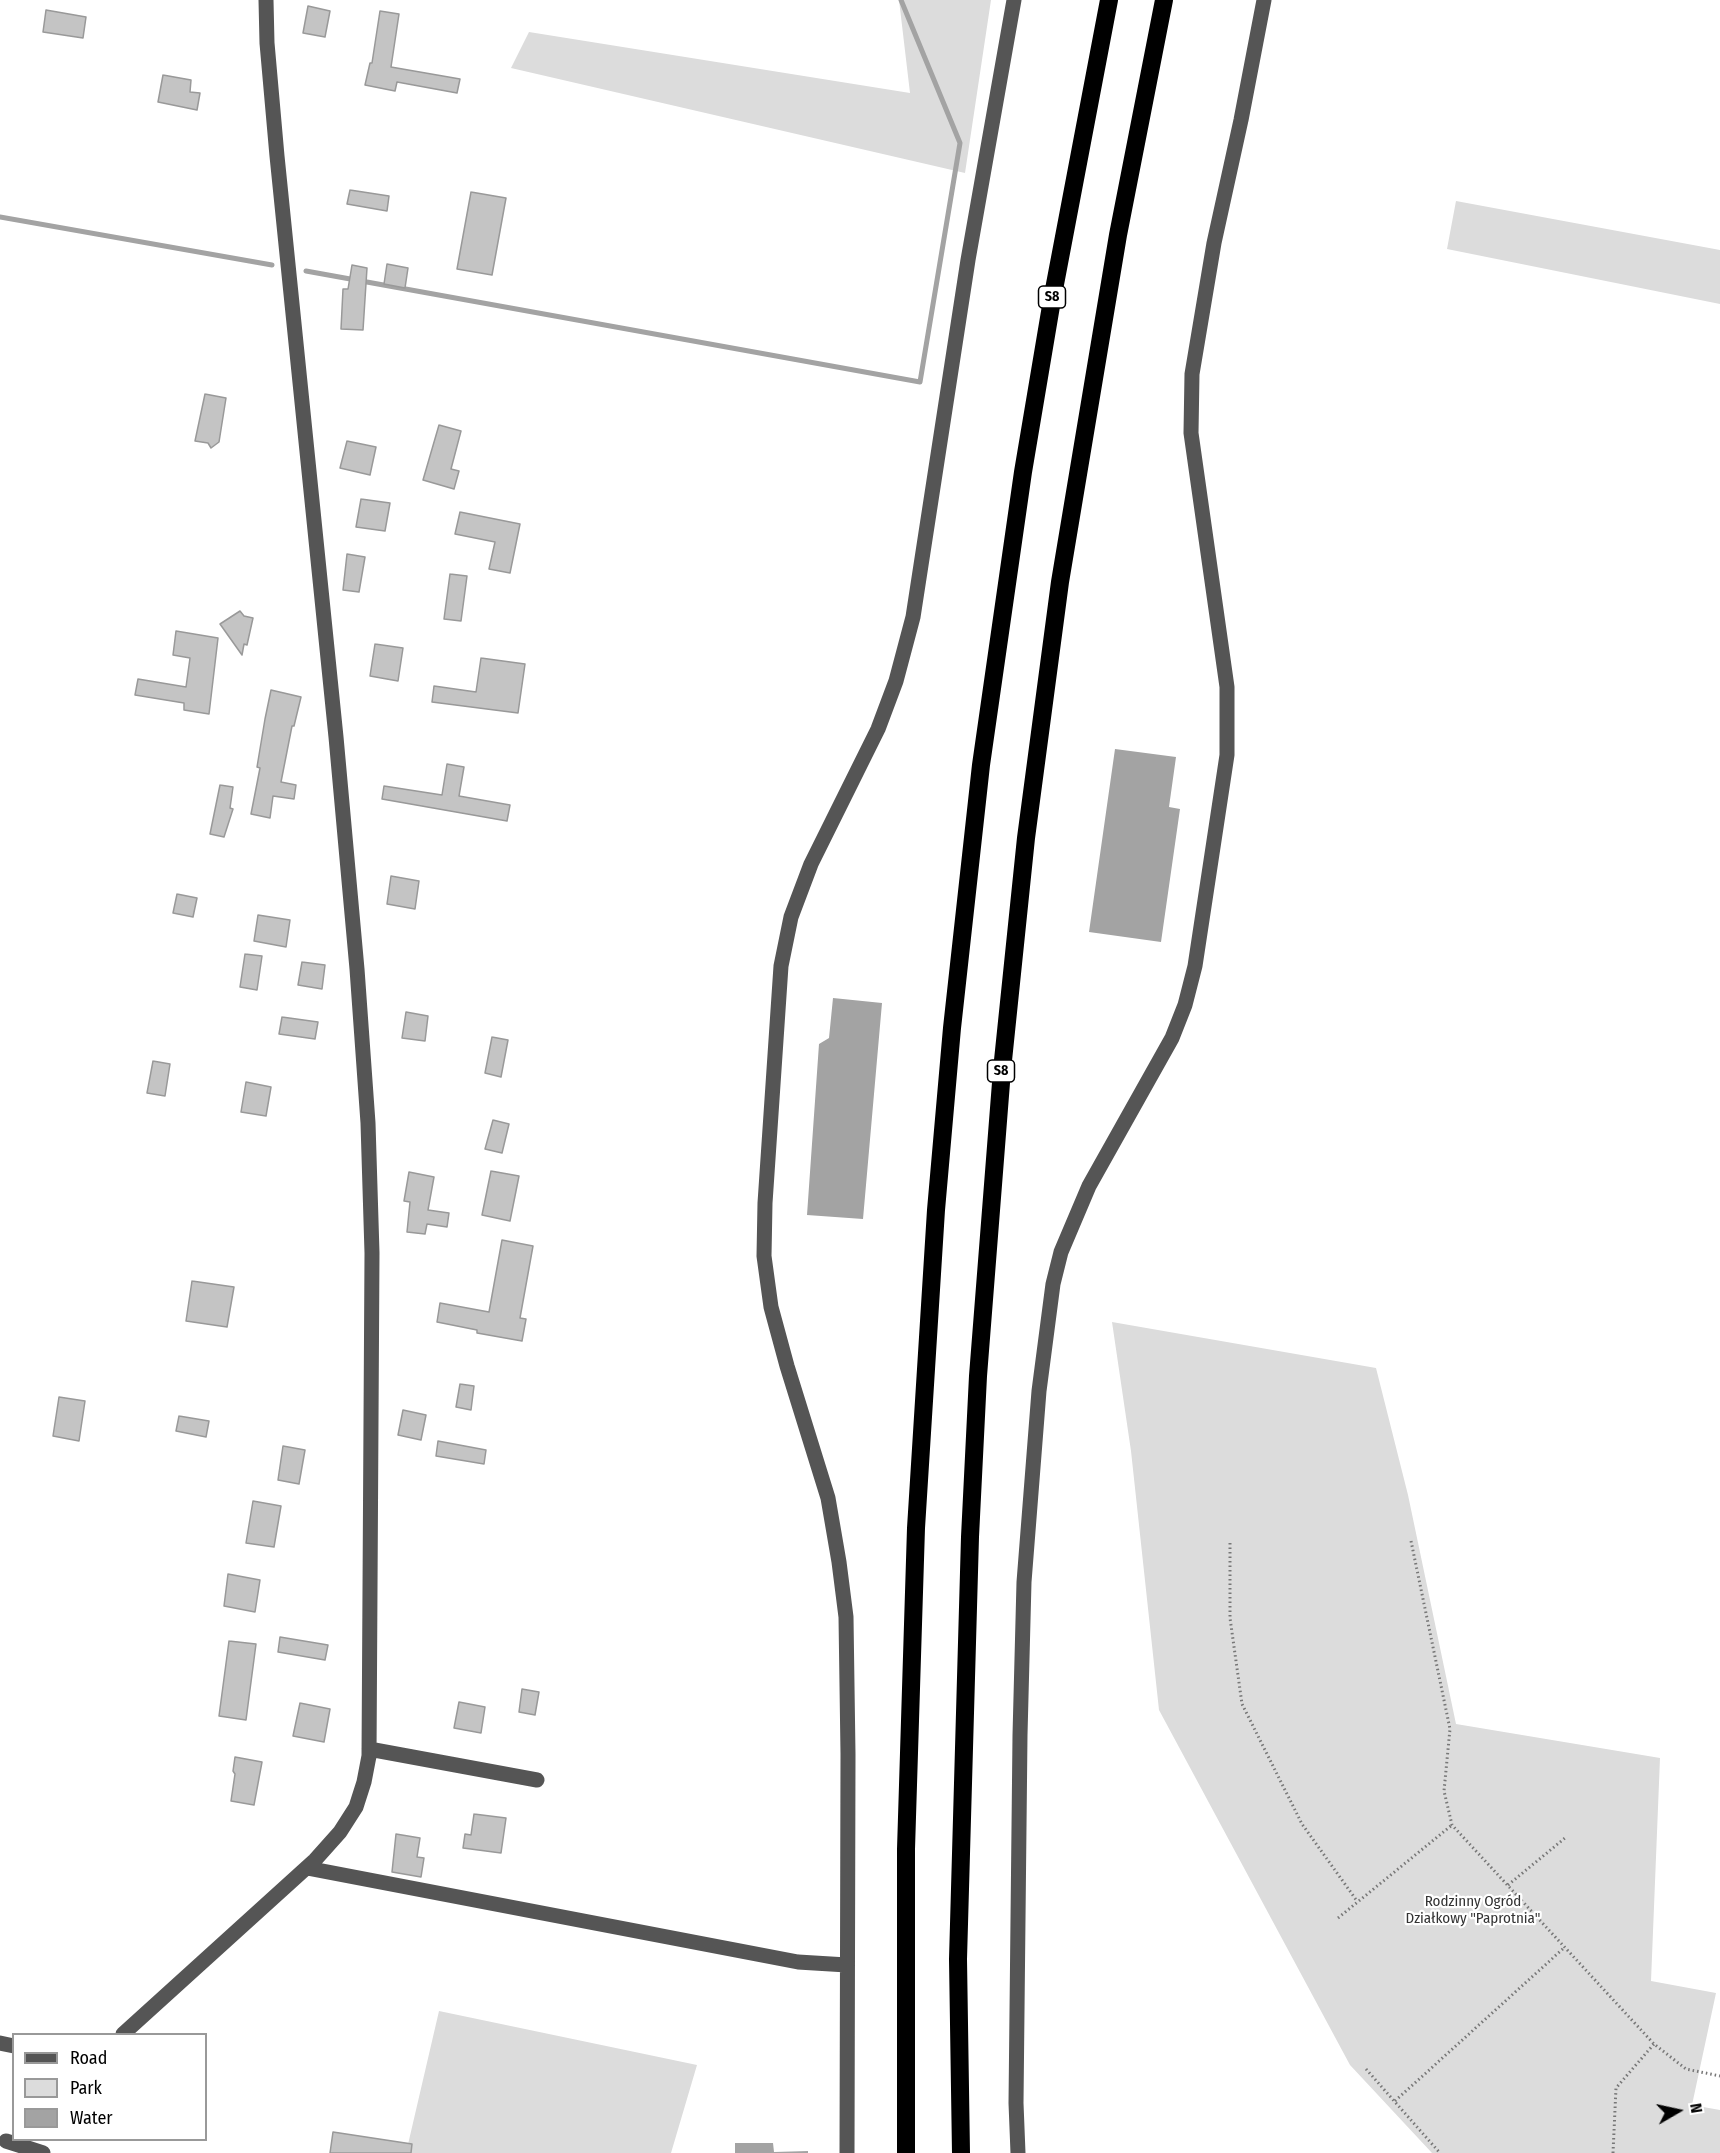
<!DOCTYPE html>
<meta charset="utf-8">
<style>
body{margin:0}
#map{position:relative;width:1720px;height:2153px;overflow:hidden;background:#fff;font-family:"Fira Sans Condensed",sans-serif}
canvas{display:block}
.legend{position:absolute;left:12px;top:2033px;width:195px;height:108px;box-sizing:border-box;background:#fff;border:2px solid #999;margin:0;padding:8px 10px;list-style:none;font-size:18px;color:#000}
.legend li{display:flex;align-items:center;gap:12px;height:30px}
.legend b{width:30px;border:2px solid #999}
.north{position:absolute;left:1648px;top:2081px;width:60px;height:60px;-webkit-text-stroke:4px #fff;paint-order:stroke;rotate:81deg;font-size:16px;font-weight:700;line-height:24px;text-align:center;color:#000}
.north::after{content:'';display:block;margin:auto;width:21px;height:27px;background:#000;clip-path:polygon(50% 0,100% 100%,50% 72%,0 100%)}
</style>
<div id="map">
<canvas width="1720" height="2153"></canvas>
<ul class="legend">
<li><b style="height:8px;background:#555"></b>Road</li>
<li><b style="height:16px;background:#dcdcdc"></b>Park</li>
<li><b style="height:16px;background:#a3a3a3"></b>Water</li>
</ul>
<div class="north">N</div>
</div>
<script>
const ctx = document.querySelector('canvas').getContext('2d');
ctx.lineJoin = 'round';
function fill(path, color) { ctx.fillStyle = color; ctx.fill(path, 'evenodd'); }
const toPath = rows => new Path2D(rows.map(r => 'M' + r).join(''));
function strokePath(path, color, width, dash) { ctx.strokeStyle = color; ctx.lineWidth = width; ctx.lineCap = dash ? 'butt' : 'round'; ctx.setLineDash(dash || []); ctx.stroke(path); }
function label(font, color, halo, rows, align = 'center') {
  ctx.font = font + ' "Fira Sans Condensed",sans-serif'; ctx.lineWidth = 4.5; ctx.setLineDash([]); ctx.textBaseline = 'middle'; ctx.strokeStyle = halo; ctx.fillStyle = color; for (const [text, x, y, turn = 0] of rows) {
    ctx.save(); ctx.translate(x, y); ctx.rotate((+turn || 0) * Math.PI / 180); ctx.textAlign = isNaN(turn) ? turn : align; if (halo) ctx.strokeText(text, 0, 0); ctx.fillText(text, 0, 0); ctx.restore();
  }
}
const green = toPath([
 [899,0,991,0,965,173,511,68,529,32,910,93],
 [1456,201,1720,250,1720,304,1447,249],
 [1112,1322,1376,1368,1408,1495,1456,1724,1660,1758,1651,1981,1716,1993,1692,2105,1720,2110,1720,2153,1432,2153,1350,2065,1159,1710,1131,1451],
 [439,2011,697,2065,671,2153,406,2153]
]);
const water = toPath([
 [1115,749,1176,757,1169,807,1180,809,1161,942,1089,932],
 [833,998,882,1003,863,1219,807,1215,819,1044,829,1038],
 [735,2143,773,2143,774,2152,808,2151,808,2153,735,2153]
]);
const stream = toPath([
 [0,217,272,265],
 [306,271,920,382,960,143,901,0]
]);
const building = toPath([
 [308,6,330,11,325,37,303,33,308,6],
 [46,10,86,17,83,38,43,32,46,10],
 [380,11,399,14,391,67,460,79,457,93,397,82,395,91,365,85,370,63,372,63,380,11],
 [163,75,191,80,190,92,200,93,197,110,158,102,163,75],
 [350,190,389,196,387,211,347,204,350,190],
 [471,192,506,198,492,275,457,269,471,192],
 [387,264,408,268,405,288,384,284,387,264],
 [352,265,367,268,363,330,341,329,343,289,348,289,352,265],
 [205,394,226,398,219,442,211,448,208,443,195,441,205,394],
 [439,425,461,431,451,469,459,471,454,489,423,480,439,425],
 [347,441,376,447,370,475,340,468,347,441],
 [361,499,390,503,385,531,356,527,361,499],
 [460,512,520,524,510,573,489,569,495,542,455,534,460,512],
 [347,554,365,557,359,592,343,590,347,554],
 [450,574,467,576,461,621,444,619,450,574],
 [240,611,244,616,253,618,247,645,244,644,242,655,220,624,240,611],
 [176,631,218,638,209,714,184,710,184,703,135,695,138,679,186,687,190,658,173,655,176,631],
 [375,644,403,648,398,681,370,676,375,644],
 [481,658,525,664,518,713,432,702,434,686,476,692,481,658],
 [271,690,301,697,294,726,292,726,281,782,296,785,294,799,273,796,270,818,251,814,260,768,257,767,265,719,271,690],
 [447,764,464,767,459,796,510,805,507,821,382,799,384,786,442,795,447,764],
 [220,785,233,787,230,808,233,809,224,837,210,834,220,785],
 [391,876,419,881,415,909,387,904,391,876],
 [177,894,197,898,193,917,173,913,177,894],
 [258,915,290,920,286,947,254,941,258,915],
 [245,954,262,956,257,990,240,987,245,954],
 [302,962,325,965,322,989,298,985,302,962],
 [406,1012,428,1016,425,1041,402,1038,406,1012],
 [282,1017,318,1022,315,1039,279,1034,282,1017],
 [492,1037,508,1040,501,1077,485,1073,492,1037],
 [153,1061,170,1064,165,1096,147,1093,153,1061],
 [246,1082,271,1087,266,1116,241,1112,246,1082],
 [493,1120,509,1124,502,1153,485,1149,493,1120],
 [491,1171,519,1176,510,1221,482,1215,491,1171],
 [409,1172,434,1177,428,1210,449,1213,447,1227,427,1224,425,1234,407,1232,410,1202,404,1201,409,1172],
 [502,1240,533,1246,520,1318,526,1319,522,1341,477,1333,477,1330,437,1322,440,1303,489,1312,502,1240],
 [192,1281,234,1287,227,1327,186,1321,192,1281],
 [460,1384,474,1386,471,1410,456,1407,460,1384],
 [59,1397,85,1401,79,1441,53,1436,59,1397],
 [403,1410,426,1415,421,1440,398,1435,403,1410],
 [179,1416,209,1421,206,1437,176,1431,179,1416],
 [438,1441,486,1450,484,1464,436,1456,438,1441],
 [283,1446,305,1450,299,1484,278,1480,283,1446],
 [253,1501,281,1506,274,1547,246,1543,253,1501],
 [228,1574,260,1580,255,1612,224,1606,228,1574],
 [280,1637,328,1645,325,1660,278,1652,280,1637],
 [229,1641,256,1644,246,1720,219,1716,229,1641],
 [522,1689,539,1692,535,1715,519,1712,522,1689],
 [459,1702,485,1707,481,1733,454,1728,459,1702],
 [300,1703,330,1709,324,1742,293,1736,300,1703],
 [235,1757,262,1762,254,1805,231,1801,235,1774,233,1771,235,1757],
 [474,1814,506,1818,501,1853,463,1848,465,1834,471,1835,474,1814],
 [396,1834,420,1838,417,1857,424,1858,421,1877,392,1872,396,1834],
 [333,2132,412,2144,411,2153,330,2153,333,2132]
]);
const path = toPath([
 [1411,1541,1450,1729,1444,1791,1452,1825,1654,2044,1686,2069,1720,2076],
 [1230,1543,1230,1618,1242,1704,1302,1824,1357,1901],
 [1508,1885,1565,1838],
 [1338,1918,1452,1825],
 [1366,2069,1440,2153],
 [1395,2101,1565,1947],
 [1613,2153,1616,2088,1654,2044]
]);
const minor = toPath([
 [369,1749,537,1780],
 [307,1868,798,1962,847,1965],
 [123,2034,315,1860,340,1832,356,1807,364,1782,369,1756,372,1253,368,1123,357,969,336,737,277,156,267,43,266,0],
 [0,2043,14,2046],
 [6,2141,43,2153],
 [847,2153,848,1754,846,1617,839,1562,828,1498,787,1366,771,1307,764,1256,765,1203,781,966,791,917,811,864,878,729,896,681,913,617,968,260,1014,0],
 [1018,2153,1016,2103,1020,1735,1024,1582,1039,1391,1053,1284,1061,1252,1089,1186,1172,1038,1185,1005,1195,966,1227,755,1227,687,1191,433,1192,374,1214,243,1241,120,1264,0]
]);
const highway = toPath([
 [906,2153,906,1849,916,1528,936,1210,952,1028,981,765,1023,472,1052,300,1109,0],
 [961,2153,958,1959,970,1537,978,1376,1002,1070,1026,838,1060,582,1118,235,1164,0]
]);
const shields = [
 [1052,297,27],
 [1001,1071,27]
];
const shieldNames = [
 ["S8",1052,297],
 ["S8",1001,1071]
];
const parkNames = [
 ["Rodzinny Ogród",1473,1902],
 ["Działkowy \"Paprotnia\"",1473,1919]
];
fill(green, '#dcdcdc');
fill(water, '#a3a3a3');
strokePath(stream, '#a3a3a3', 5);
fill(building, '#c4c4c4');
strokePath(building, '#999', 1.5);
strokePath(path, '#777', 3, [1.5, 3]);
strokePath(minor, '#555', 15);
strokePath(highway, '#000', 18);
for (const [x, y, w] of shields) { const box = new Path2D(); box.roundRect(x - w / 2, y - 11, w, 22, 4.5); ctx.fillStyle = '#fff'; ctx.fill(box); strokePath(box, '#000', 1.5); }
label('bold 14px', '#000', null, shieldNames);
label('15px', '#333', '#fff', parkNames);
</script>
